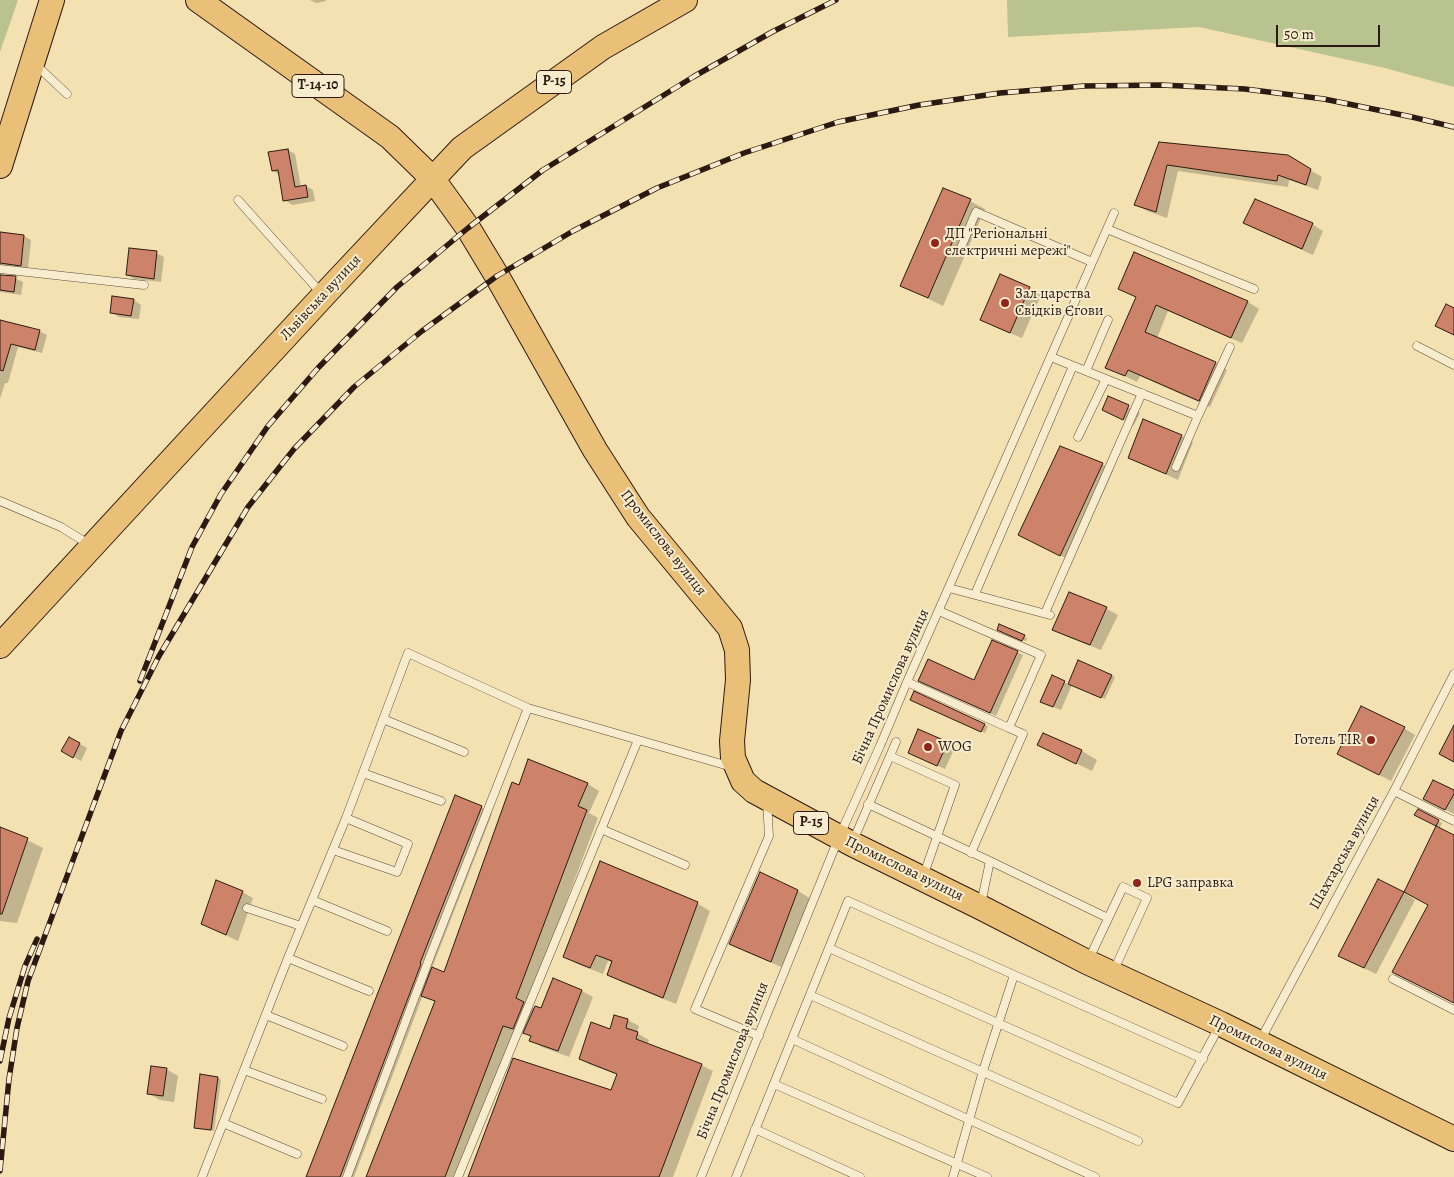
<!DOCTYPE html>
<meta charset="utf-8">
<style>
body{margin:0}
#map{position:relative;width:1454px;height:1177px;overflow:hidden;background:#f3e1b2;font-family:Alegreya,serif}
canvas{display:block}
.scale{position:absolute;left:1276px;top:25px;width:104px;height:22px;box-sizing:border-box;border:2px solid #2c1a12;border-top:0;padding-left:6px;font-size:15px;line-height:18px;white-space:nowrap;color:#2c1a12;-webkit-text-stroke:4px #f7eccd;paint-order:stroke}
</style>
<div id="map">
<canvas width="1454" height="1177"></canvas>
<div class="scale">50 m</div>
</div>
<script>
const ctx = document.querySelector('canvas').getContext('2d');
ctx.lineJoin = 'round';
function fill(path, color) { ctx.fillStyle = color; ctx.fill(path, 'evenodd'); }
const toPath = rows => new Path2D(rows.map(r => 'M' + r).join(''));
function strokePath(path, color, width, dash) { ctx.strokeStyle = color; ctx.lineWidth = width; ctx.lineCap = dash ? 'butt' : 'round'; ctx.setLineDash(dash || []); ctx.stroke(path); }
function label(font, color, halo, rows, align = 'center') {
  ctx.font = font + ' Alegreya,serif'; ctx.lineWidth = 4; ctx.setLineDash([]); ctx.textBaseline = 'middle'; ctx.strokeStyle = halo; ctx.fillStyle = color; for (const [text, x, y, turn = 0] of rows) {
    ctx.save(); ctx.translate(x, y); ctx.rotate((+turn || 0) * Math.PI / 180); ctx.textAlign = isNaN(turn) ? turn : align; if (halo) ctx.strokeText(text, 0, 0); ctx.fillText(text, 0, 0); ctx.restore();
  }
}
const green = toPath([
 [0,0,18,0,0,52],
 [1007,0,1454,0,1454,87,1385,68,1199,27,1008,37]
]);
const shadow = toPath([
 [310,0,326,0,326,1,316,3],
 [1159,143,1287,157,1322,177,1318,190,1289,180,1288,187,1178,171,1167,218,1147,211,1136,204],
 [288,150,295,154,301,187,306,186,313,190,315,201,292,205,285,200,280,175,273,171],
 [970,201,985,209,943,306,901,285],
 [1312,224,1323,231,1313,255,1256,229],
 [0,233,24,236,31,240,28,269,1,272,3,276,15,278,23,282,21,295,0,292],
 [156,253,164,257,161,282,134,279,127,275],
 [1135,254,1248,302,1259,309,1242,343,1168,311,1157,338,1216,363,1227,370,1210,407,1140,376,1137,382,1106,367,1137,297,1120,288],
 [1001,275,1041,295,1022,338,993,326],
 [134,300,141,305,139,319,119,317,111,312],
 [0,321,39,331,47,335,42,353,18,347,8,383,5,383,0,399],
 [1109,398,1140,413,1134,425,1115,416],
 [1144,421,1182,436,1193,442,1178,480,1129,457],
 [1102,464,1113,471,1072,561,1031,541],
 [1070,594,1107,609,1118,615,1101,650,1065,636,1054,629],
 [1001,631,1024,636,1027,638,1026,641],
 [1017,652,1023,655,996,716,926,684,975,681],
 [1079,662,1115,677,1105,699,1072,685,1061,710,1048,705,1064,682,1069,685],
 [914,693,985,725,988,726,985,733,914,701],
 [1404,728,1415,735,1391,781,1350,760],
 [919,731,955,747,945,769,917,757],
 [1043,734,1082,751,1097,760,1092,771,1038,745],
 [70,738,87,748,81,761,63,751],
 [529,761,588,784,599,791,589,813,598,818,527,1005,535,1009,542,1010,582,991,593,997,569,1057,542,1047,530,1040,532,1037,525,1033,524,1035,515,1031,458,1177,367,1177,436,1002,423,995,354,1177,307,1177,481,807,492,814,432,968,444,973],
 [1454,791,1454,814,1436,805],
 [1418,811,1442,823,1439,829,1454,836,1454,1002,1430,905,1407,892,1406,894,1415,900,1376,974,1351,962,1378,880,1405,894,1437,826,1416,815],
 [0,828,27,840,43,848,17,923,0,921],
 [601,862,698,904,710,911,676,1004,621,982,609,974,613,963,608,961,603,974,577,964,565,957],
 [798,891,813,900,786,969,746,952,730,944],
 [242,892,253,898,238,941,202,924],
 [615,1016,628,1020,639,1026,637,1033,649,1040,647,1044,701,1065,713,1071,673,1177,470,1177,612,1092,618,1075,591,1065,580,1059,611,1030],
 [166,1069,178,1076,174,1102,160,1100,148,1093],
 [218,1078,221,1080,214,1131,198,1129,195,1127]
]);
const building = toPath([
 [1159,142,1288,155,1311,169,1306,185,1278,175,1277,181,1167,165,1156,212,1134,205,1159,142],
 [288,149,295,187,306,185,308,197,283,201,278,170,272,171,268,152,288,149],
 [943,188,971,199,928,298,900,286,943,188],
 [1255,199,1313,223,1302,249,1243,223,1255,199],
 [0,232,24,235,21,266,0,263,0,232],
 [129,248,157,251,154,279,126,275,129,248],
 [1134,252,1248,301,1231,338,1156,305,1145,332,1216,362,1199,401,1128,370,1125,376,1105,368,1136,297,1118,289,1134,252],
 [1000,274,1030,287,1010,333,980,320,1000,274],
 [0,275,16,276,14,292,0,290,0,275],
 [112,296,134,299,131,316,110,313,112,296],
 [1446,304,1454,308,1454,335,1435,326,1446,304],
 [0,320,40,330,35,350,11,344,3,371,0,370,0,320],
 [1108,396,1129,405,1123,420,1102,410,1108,396],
 [1143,419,1182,435,1166,474,1128,458,1143,419],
 [1060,446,1103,463,1060,556,1018,535,1060,446],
 [1069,592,1107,607,1090,645,1052,630,1069,592],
 [999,624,1025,635,1022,641,997,630,999,624],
 [992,640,1018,651,990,713,918,681,928,659,974,680,992,640],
 [1078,660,1112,675,1101,698,1068,684,1078,660],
 [1052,675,1065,681,1053,707,1040,702,1052,675],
 [914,691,985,724,981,732,910,700,914,691],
 [1361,706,1405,727,1379,775,1337,754,1361,706],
 [1454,725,1454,762,1439,754,1454,725],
 [918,729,948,742,937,766,908,753,918,729],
 [1043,733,1082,750,1076,764,1037,745,1043,733],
 [69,737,80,743,73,758,61,751,69,737],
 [528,759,588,783,578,806,587,810,516,998,524,1002,513,1029,503,1026,445,1177,366,1177,435,1001,421,996,432,967,444,972,512,782,519,785,528,759],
 [1433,780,1454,790,1454,794,1445,810,1423,799,1433,780],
 [455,795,482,806,420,963,421,964,340,1177,306,1177,455,795],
 [1418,809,1439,820,1436,826,1414,815,1418,809],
 [1436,826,1454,835,1454,1003,1392,972,1428,905,1404,892,1436,826],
 [0,827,28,838,2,914,0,914,0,827],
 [600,861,698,902,663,998,607,975,612,961,596,955,590,968,563,957,600,861],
 [760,872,798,890,771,962,729,944,760,872],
 [1378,879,1404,892,1364,968,1338,956,1378,879],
 [216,880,243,891,226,935,201,924,216,880],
 [553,978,582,990,558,1051,529,1041,531,1036,523,1033,535,1006,541,1008,553,978],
 [614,1015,628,1019,626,1028,638,1032,636,1039,702,1064,659,1177,468,1177,513,1058,611,1090,617,1074,579,1059,591,1022,610,1029,614,1015],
 [151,1066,167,1068,163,1096,147,1094,151,1066],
 [200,1074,218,1077,211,1130,194,1128,200,1074]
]);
const service = toPath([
 [35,64,67,94],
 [238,200,322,294],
 [1107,229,1254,289],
 [960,250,976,212,1092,262],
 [0,269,144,285],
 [1417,346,1454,365],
 [1051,357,1198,416,1230,347],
 [1086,371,1108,320],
 [1078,437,1106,379],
 [1176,467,1198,416],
 [0,501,61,527,90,545],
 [949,588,1050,615],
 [975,594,1073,366],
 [1045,613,1142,393],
 [907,682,1009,728,1041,655,939,611],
 [383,719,464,752],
 [890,756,896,742],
 [363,773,441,801],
 [1394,791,1454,821],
 [868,804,990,861,981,904],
 [601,829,685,865],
 [853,841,890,756,955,785,923,877],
 [333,850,397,872,408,844,346,818],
 [971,853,1023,734,1009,728],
 [990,861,1108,918],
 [312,900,387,931],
 [247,908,301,926],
 [829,948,1178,1103,1220,1025],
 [288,958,369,991],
 [1089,959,1123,887,1147,898,1114,970],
 [1393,979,1454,1010],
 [810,995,1138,1141],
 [266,1015,343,1046],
 [759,1036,695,1009,769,836,767,801],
 [792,1039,1095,1177],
 [1261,1039,1394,791,1454,674],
 [244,1070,322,1099],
 [774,1084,987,1177],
 [223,1123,297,1154],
 [755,1129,860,1177],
 [202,1177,288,958,346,818,408,653,528,708,732,767],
 [347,1177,431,954,528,708],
 [458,1177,638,740],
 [701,1177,839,837,880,746,907,682,1114,213],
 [736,1177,848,901,1203,1059],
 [953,1177,983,1071,1014,975]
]);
const primary = toPath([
 [198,0,390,137,432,178,468,228,497,276,595,450,638,517,730,628,737,650,738,680,732,741,733,758,743,781,754,791,852,844,980,907,1087,962,1221,1024,1454,1139],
 [0,166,52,0],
 [0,646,323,296,462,148,603,47,685,0]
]);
const rail = toPath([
 [140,681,192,547,221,494,268,426,318,368,397,287,468,228,543,170,693,77,772,32,836,0],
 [0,1061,9,1018,25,966,37,939],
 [0,1171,9,1079,17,1028,28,981,121,731,159,656,248,507,294,449,354,387,422,331,497,276,573,231,657,188,744,153,838,122,919,105,1000,93,1084,86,1161,85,1245,89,1324,99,1412,117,1454,127]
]);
const markers = [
 [935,243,5,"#8f2418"],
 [1005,303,5,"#8f2418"],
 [1371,740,5,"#8f2418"],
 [928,747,5,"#8f2418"],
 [1137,883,5,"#8f2418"]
];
const shields = [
 [554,82,35],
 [318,86,52],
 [811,823,35]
];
const shieldNames = [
 ["Р-15",554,82],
 ["Т-14-10",318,86],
 ["Р-15",811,823]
];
const poiNames = [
 ["ДП \"Регіональні",945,234],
 ["електричні мережі\"",945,251],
 ["Зал царства",1015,294],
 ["Свідків Єгови",1015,311],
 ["Готель TIR",1361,740,"right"],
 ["WOG",938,747],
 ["LPG заправка",1147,883]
];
const streetNames = [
 ["Львівська вулиця",321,298,-47],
 ["Промислова вулиця",663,543,52],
 ["Бічна Промислова вулиця",891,687,-66],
 ["Шахтарська вулиця",1345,853,-61],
 ["Промислова вулиця",904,869,26],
 ["Промислова вулиця",1268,1048,26],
 ["Бічна Промислова вулиця",733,1061,-68]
];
fill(green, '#b8c38f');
fill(shadow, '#0003');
fill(building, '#cc8369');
strokePath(building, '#2c1a12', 1);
strokePath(service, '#5e4c3a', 9);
strokePath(primary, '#2c1a12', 26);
strokePath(service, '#f7eccd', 8);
strokePath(primary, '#eac079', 24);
strokePath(rail, '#2c1a12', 5.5);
strokePath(rail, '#f7eccd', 4, [11]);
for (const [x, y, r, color] of markers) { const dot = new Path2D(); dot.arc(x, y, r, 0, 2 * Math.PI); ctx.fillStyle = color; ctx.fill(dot); strokePath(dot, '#f7eccd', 2); }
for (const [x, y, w] of shields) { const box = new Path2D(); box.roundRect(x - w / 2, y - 11.5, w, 23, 4); ctx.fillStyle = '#f7eccd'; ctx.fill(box); strokePath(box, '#2c1a12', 1); }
label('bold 14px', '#2c1a12', null, shieldNames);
label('15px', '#2c1a12', '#f7eccd', poiNames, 'left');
label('15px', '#2c1a12', '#f7eccd', streetNames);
</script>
